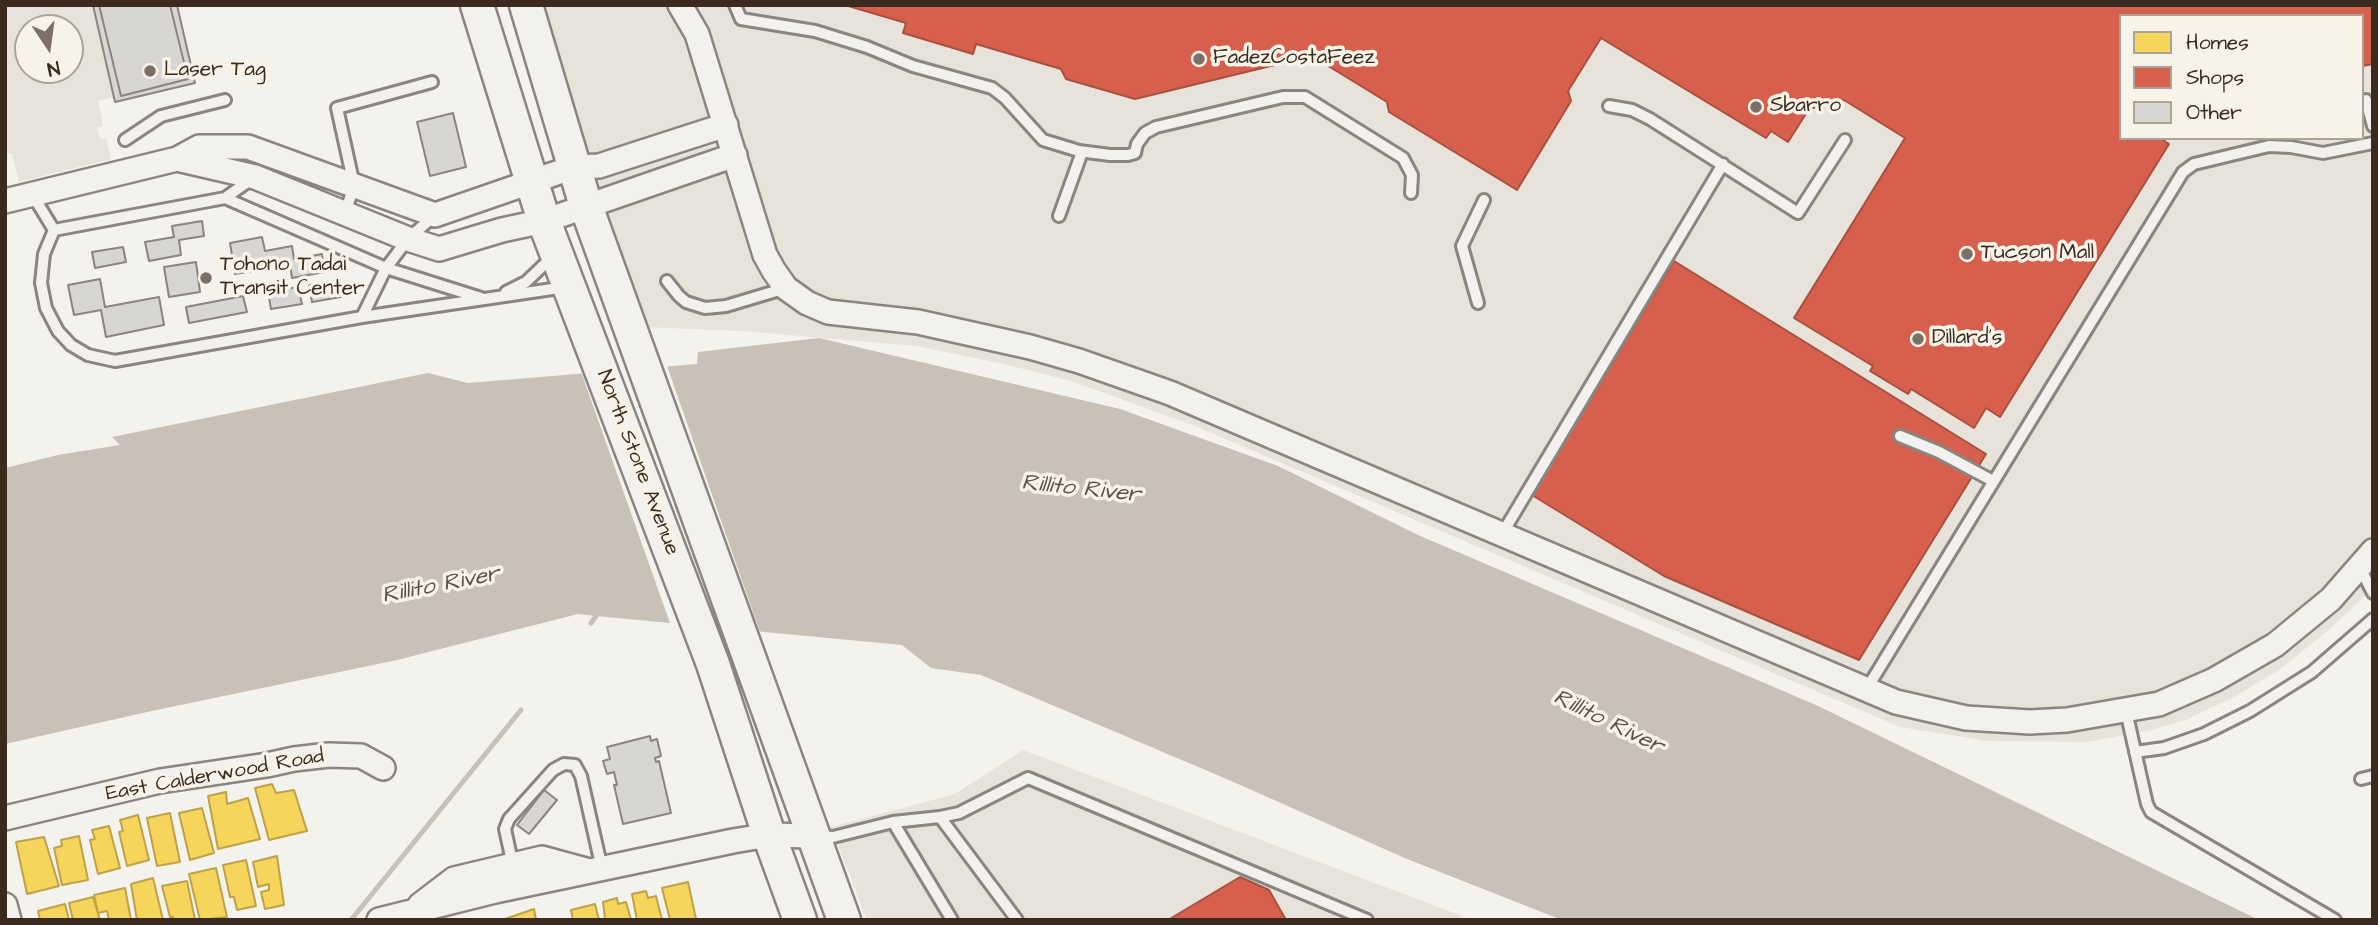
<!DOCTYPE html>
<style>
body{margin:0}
#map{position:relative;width:2378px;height:925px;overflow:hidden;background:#f4f2ec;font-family:"Architects Daughter",sans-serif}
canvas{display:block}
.frame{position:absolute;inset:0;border:7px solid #3b2a1e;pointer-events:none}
.legend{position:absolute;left:2119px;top:14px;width:245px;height:126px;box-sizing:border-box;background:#f7f3e8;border:2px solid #aca397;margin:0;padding:9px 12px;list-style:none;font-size:21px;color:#3b2a1e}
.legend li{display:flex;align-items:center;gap:14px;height:35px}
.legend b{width:35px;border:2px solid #aca397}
.north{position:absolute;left:14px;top:14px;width:70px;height:70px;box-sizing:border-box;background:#f7f3e8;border:2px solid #aca397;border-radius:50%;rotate:167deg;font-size:19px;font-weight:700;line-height:28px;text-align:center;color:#3b2a1e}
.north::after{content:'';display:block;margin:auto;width:24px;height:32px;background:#7c7066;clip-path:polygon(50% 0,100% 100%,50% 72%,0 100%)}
</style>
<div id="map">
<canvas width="2378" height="925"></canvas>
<div class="frame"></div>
<ul class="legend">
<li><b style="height:19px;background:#f6d55c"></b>Homes</li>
<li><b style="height:19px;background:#d6604d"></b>Shops</li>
<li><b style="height:19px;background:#d8d6d2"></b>Other</li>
</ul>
<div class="north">N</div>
</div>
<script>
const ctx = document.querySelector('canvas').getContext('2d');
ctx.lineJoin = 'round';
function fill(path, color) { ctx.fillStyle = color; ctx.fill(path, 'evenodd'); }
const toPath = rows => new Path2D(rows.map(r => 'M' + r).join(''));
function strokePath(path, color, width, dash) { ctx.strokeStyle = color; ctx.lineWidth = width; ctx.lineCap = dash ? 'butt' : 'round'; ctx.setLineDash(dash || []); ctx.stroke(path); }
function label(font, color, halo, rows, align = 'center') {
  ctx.font = font + ' "Architects Daughter",sans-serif'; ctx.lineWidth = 7; ctx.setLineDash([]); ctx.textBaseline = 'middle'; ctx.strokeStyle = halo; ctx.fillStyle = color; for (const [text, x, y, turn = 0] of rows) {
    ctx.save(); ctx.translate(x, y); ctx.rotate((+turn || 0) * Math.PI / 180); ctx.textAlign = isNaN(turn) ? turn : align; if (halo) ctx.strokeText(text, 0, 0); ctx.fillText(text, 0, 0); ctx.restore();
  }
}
const built = toPath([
 [539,5,2373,5,2373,588,2330,629,2279,670,2234,697,2185,720,2152,730,2087,742,1988,741,1900,727,1195,426,1071,381,1004,364,917,346,742,331,644,327,563,92],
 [2121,16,2362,16,2362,138,2121,138],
 [1023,750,1462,916,1463,920,867,920,831,827,955,794]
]);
const green = toPath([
 [5,5,170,5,188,79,98,101,103,126,97,128,100,139,106,138,111,159,19,182,12,153,5,154],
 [28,28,70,28,70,70,28,70]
]);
const water = toPath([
 [819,338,1120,409,1278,466,1418,535,1816,705,2259,920,1562,920,1407,859,1229,780,981,675,931,668,902,645,596,616,578,614,397,660,147,712,5,744,5,468,58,455,120,445,112,437,428,373,468,383,697,364,698,352]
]);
const pier = toPath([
 [666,363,761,635,671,626,580,369]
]);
const homes = toPath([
 [272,784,276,793,294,790,307,831,269,840,255,788,272,784],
 [226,792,227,804,248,798,260,839,218,849,208,796,226,792],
 [202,808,214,853,190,860,179,813,202,808],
 [170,813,180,862,157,866,147,818,170,813],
 [138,815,149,860,127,866,119,832,123,831,120,820,138,815],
 [109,826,120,868,98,874,90,840,95,839,92,830,109,826],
 [79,836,88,880,62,885,54,848,62,846,61,840,79,836],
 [44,837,59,886,27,894,16,842,44,837],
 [277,856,284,905,265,909,261,892,269,890,269,884,258,887,253,862,277,856],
 [246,860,256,906,237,910,234,897,230,897,223,865,246,860],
 [216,868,227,917,200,920,189,874,216,868],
 [153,878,163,920,137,920,131,884,153,878],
 [187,881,195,920,174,920,173,917,170,917,162,886,187,881],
 [688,882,696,919,670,920,662,888,688,882],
 [125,888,131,920,109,920,107,911,98,913,94,895,125,888],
 [646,891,648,898,656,896,662,920,637,920,632,894,646,891],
 [93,897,100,920,73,920,69,903,93,897],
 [617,898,618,904,626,902,631,920,605,920,603,902,617,898],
 [65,904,69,920,40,920,38,911,65,904],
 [595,904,599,920,573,920,571,910,595,904],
 [534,909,536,920,505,920,505,919,534,909]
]);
const shops = toPath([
 [845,5,2373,5,2373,64,2362,66,2362,16,2121,16,2121,138,2160,138,2169,144,2000,417,1986,408,1974,428,1911,389,1908,394,1870,371,1873,366,1794,318,1905,138,1844,100,1809,109,1788,142,1771,131,1766,138,1601,38,1568,91,1571,101,1517,190,1389,112,1387,102,1312,56,1135,99,1066,79,1061,69,976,44,973,54,903,33,906,23,845,5],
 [1674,261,1986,454,1859,660,1664,576,1532,495,1674,261],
 [1240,877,1269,890,1286,920,1168,920,1240,877]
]);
const stream = toPath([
 [591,623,599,612],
 [351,920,521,710]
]);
const building = toPath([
 [93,5,99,5,121,96,188,79,170,5,177,5,195,83,115,102,93,5],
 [99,5,170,5,188,79,121,96,99,5],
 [453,113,466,167,430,176,417,122,453,113],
 [202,221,204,236,179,240,181,255,149,261,145,242,174,237,172,226,202,221],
 [262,237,265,251,292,246,294,259,322,254,325,272,292,278,290,265,235,274,230,243,262,237],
 [123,247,126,262,95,268,92,252,123,247],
 [196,262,200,292,169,297,164,267,196,262],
 [100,279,105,307,159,297,164,325,106,337,101,310,74,315,68,285,100,279],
 [338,280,341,297,312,302,309,285,338,280],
 [298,287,302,304,271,309,268,292,298,287],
 [243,296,247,312,189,323,186,307,243,296],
 [650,736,651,741,657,739,661,756,655,758,656,762,659,761,671,813,623,824,614,785,617,785,614,772,607,774,603,761,610,759,607,747,650,736],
 [544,790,557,800,529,834,517,825,544,790]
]);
const service = toPath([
 [735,5,741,19,815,31,867,47,913,66,992,88,1005,98,1043,140,1079,151,1110,155,1128,155,1135,153,1137,144,1145,133,1156,127,1283,97,1305,97,1403,158,1412,175,1411,193],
 [2362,101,2366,100,2373,126],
 [1609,106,1632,110,1650,119,1798,213,1845,140],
 [125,140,161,116,225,100],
 [253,178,225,198,54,230,44,254,41,283,46,308,58,331,71,345,88,355,115,361,362,317,566,287],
 [32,194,54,230],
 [225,198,386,268,481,298],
 [345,214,354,185,337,108,432,82],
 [1059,216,1082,152],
 [667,281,679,296,686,302,705,308,726,306,786,288],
 [506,292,526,282,550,259,552,254],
 [1478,303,1462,246,1484,200],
 [362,317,386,268,408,239,435,215],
 [1900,436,1939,452,1993,481],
 [1502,534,1723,164],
 [2360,568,2373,593],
 [1866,690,2183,172,2194,164,2269,146,2291,147,2323,153,2373,143],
 [2126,711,2147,804,2151,812,2335,920],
 [2135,752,2164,748,2204,734,2250,711,2312,672,2373,619],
 [2361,779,2373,776],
 [940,817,1017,920],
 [893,822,952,920],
 [818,836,833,837,893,822,940,817,959,813,1028,778,1367,920],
 [513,866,505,829,509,819,553,770,564,764,575,765,581,776,602,869]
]);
const minor = toPath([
 [680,5,697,34,765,255,774,271,786,288,807,303,828,312,918,322,1030,347,1079,361,1170,393,1896,702,1966,718,2030,722,2067,720,2159,704,2214,680,2275,645,2331,599,2373,551],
 [177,159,255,177,408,239,439,249,502,230,544,221,735,155],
 [5,201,177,159,199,147,248,147,435,215,574,167,599,166,726,125],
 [5,818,160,781,267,765,294,759,329,755,361,756,383,768],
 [5,905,9,920],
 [420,905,454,879,542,858,586,870],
 [379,920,495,891,733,841,769,835,812,836]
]);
const secondary = toPath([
 [477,5,544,221,713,664,769,835,800,920],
 [526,5,586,206,844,920]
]);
const markers = [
 [1199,59,7,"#7c7066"],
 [150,71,7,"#7c7066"],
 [1756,107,7,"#7c7066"],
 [1967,254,7,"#7c7066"],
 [206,278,7,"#7c7066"],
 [1918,339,7,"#7c7066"]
];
const poiNames = [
 ["FadezCostaFeez",1213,59],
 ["Laser Tag",164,71],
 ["Sbarro",1770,107],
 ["Tucson Mall",1981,254],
 ["Tohono Tadai",220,266],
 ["Transit Center",220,290],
 ["Dillard's",1932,339]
];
const streetNames = [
 ["North Stone Avenue",637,463,69],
 ["East Calderwood Road",215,776,-10]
];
const waterNames = [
 ["Rillito River",1081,490,6],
 ["Rillito River",441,586,-11],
 ["Rillito River",1608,723,26]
];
fill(built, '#e7e2da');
fill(green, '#e6e3da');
fill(water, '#c7c1b7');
fill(pier, '#f4f2ec');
fill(homes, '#f6d55c');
strokePath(homes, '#bea249', 2);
fill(shops, '#d6604d');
strokePath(shops, '#a8503f', 2);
strokePath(stream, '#c7c1b7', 5);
fill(building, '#d8d6d2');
strokePath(building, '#898580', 2);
strokePath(service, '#898580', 16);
strokePath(minor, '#898580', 28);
strokePath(secondary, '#898580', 37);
strokePath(service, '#f2f1ed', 10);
strokePath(minor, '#f2f1ed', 23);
strokePath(secondary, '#f2f1ed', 32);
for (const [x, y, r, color] of markers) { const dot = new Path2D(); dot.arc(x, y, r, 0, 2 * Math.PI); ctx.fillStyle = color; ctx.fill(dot); strokePath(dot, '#f7f3e8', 2.5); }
label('21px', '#3b2a1e', '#f7f3e8', poiNames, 'left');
label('21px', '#3b2a1e', '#f7f3e8', streetNames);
label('italic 23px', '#5f5145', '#f7f3e8', waterNames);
</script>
